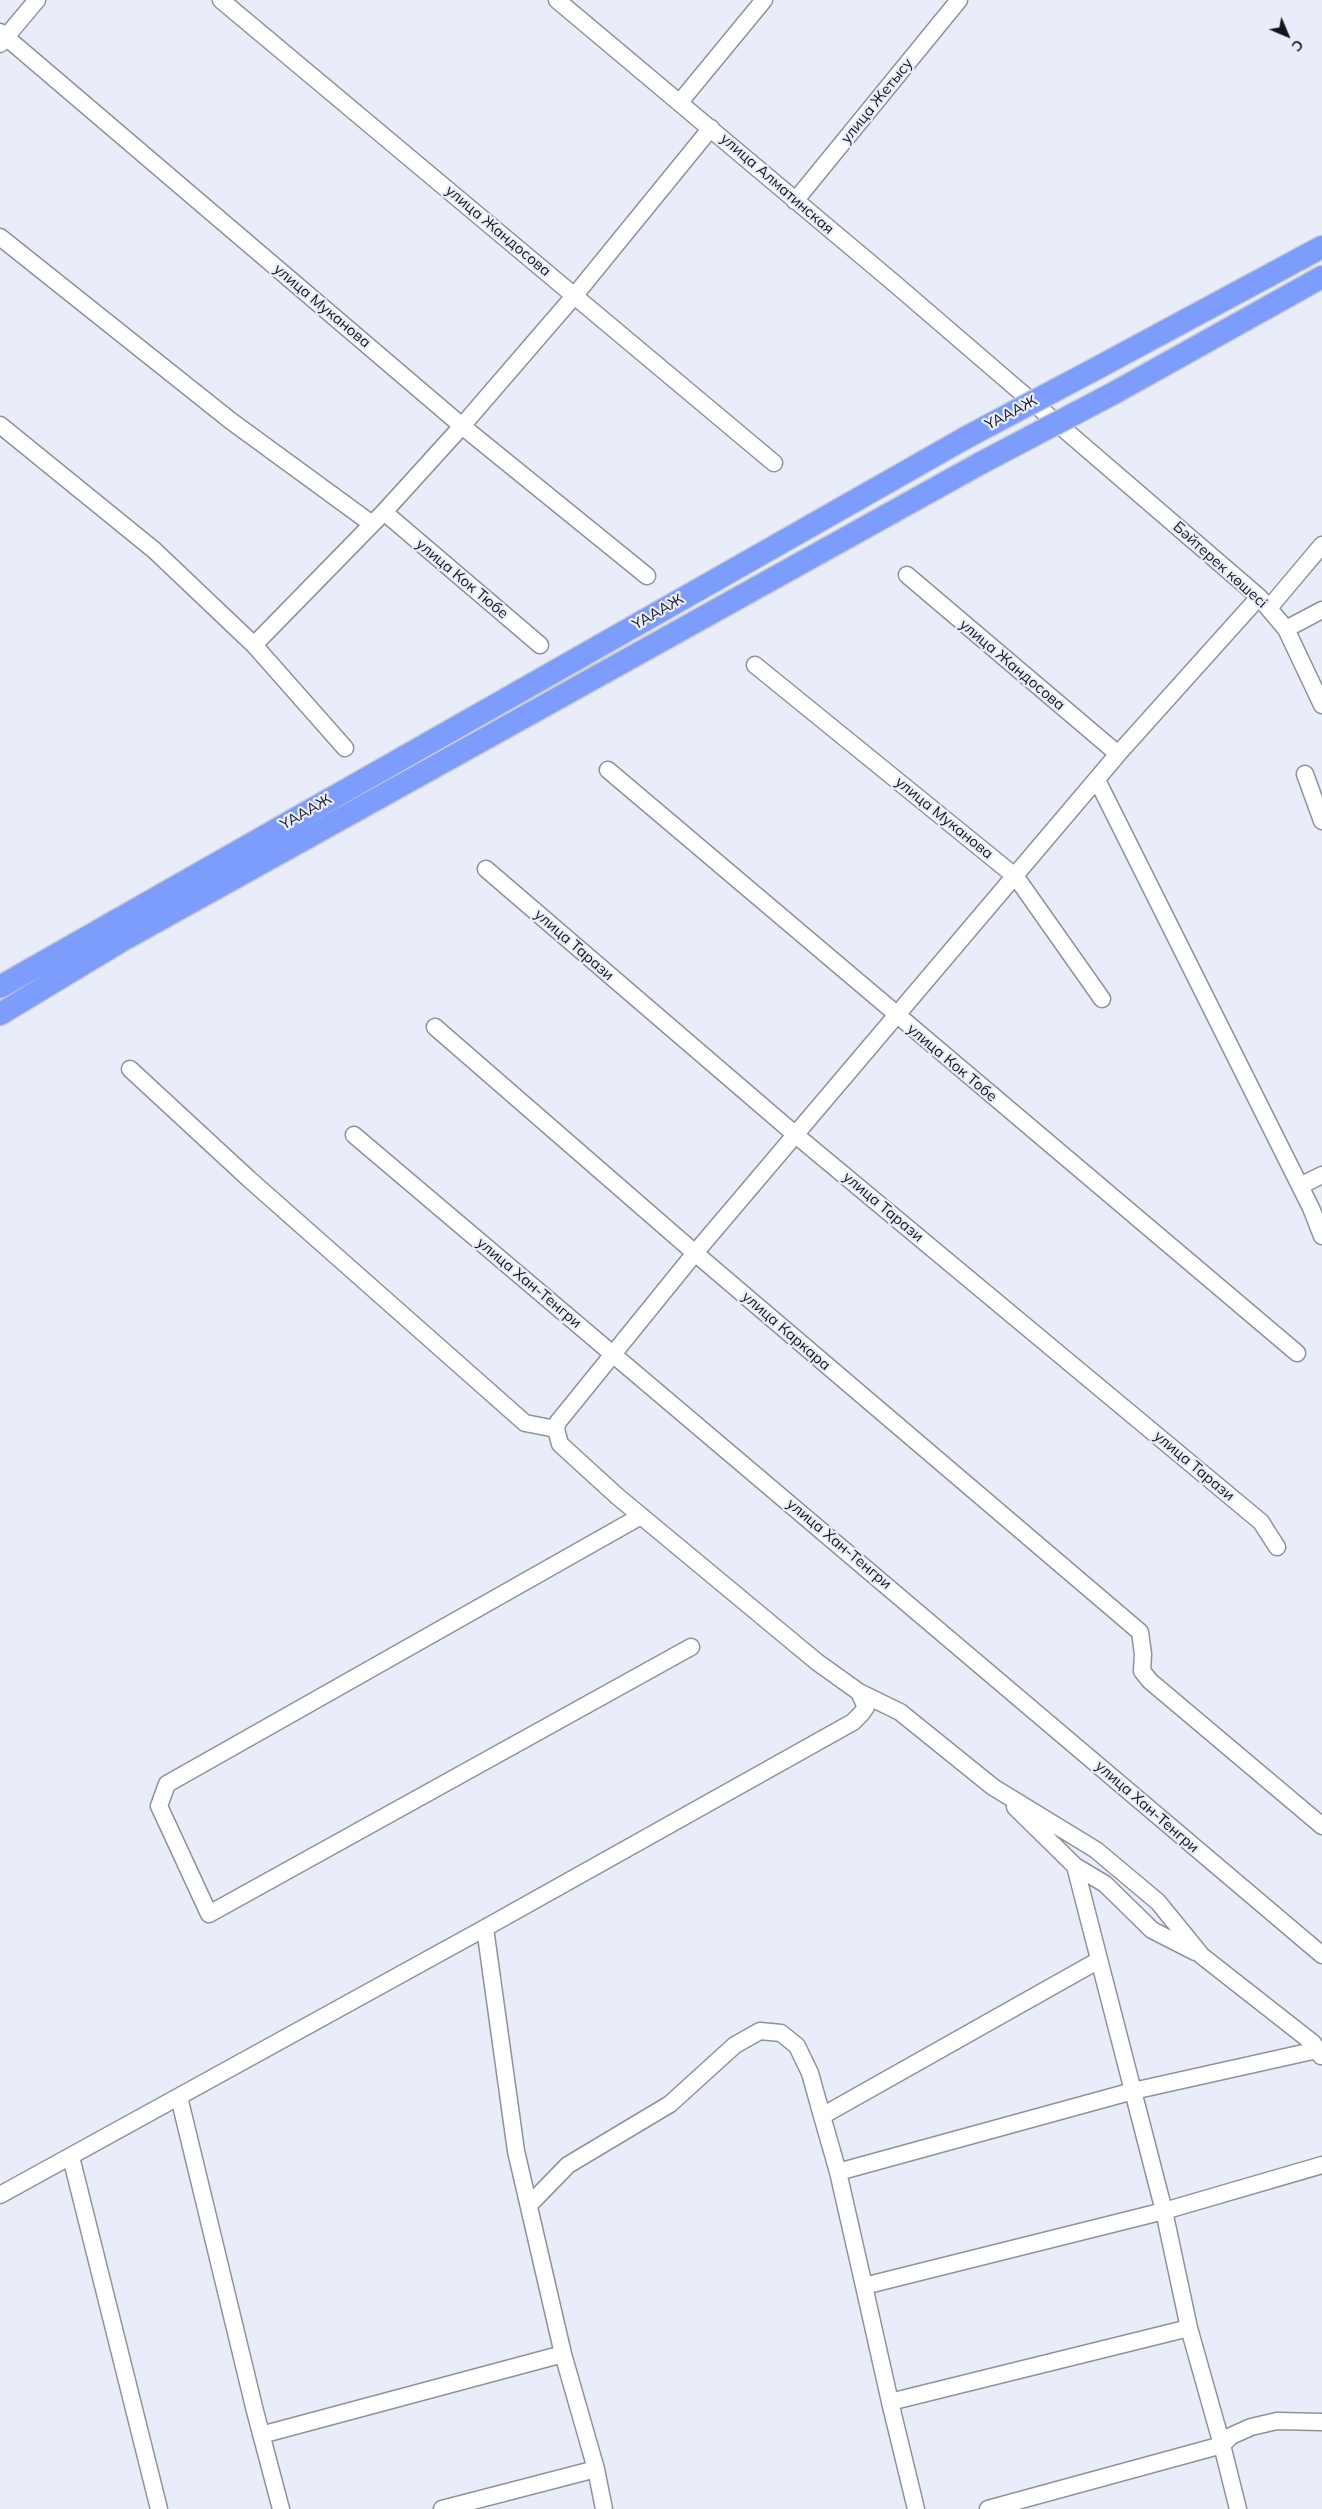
<!DOCTYPE html>
<meta charset="utf-8">
<style>
body{margin:0}
#map{position:relative;width:1322px;height:2509px;overflow:hidden;background:#e8edf9;font-family:Mulish,sans-serif}
canvas{display:block}
.north{position:absolute;left:1262px;top:10px;width:50px;height:50px;-webkit-text-stroke:4px #e8edf9;paint-order:stroke;rotate:135deg;font-size:14px;font-weight:700;line-height:20px;text-align:center;color:#131519}
.north::after{content:'';display:block;margin:auto;width:18px;height:22px;background:#131519;clip-path:polygon(50% 0,100% 100%,50% 72%,0 100%)}
</style>
<div id="map">
<canvas width="1322" height="2509"></canvas>
<div class="north">С</div>
</div>
<script>
const ctx = document.querySelector('canvas').getContext('2d');
ctx.lineJoin = 'round';
const toPath = rows => new Path2D(rows.map(r => 'M' + r).join(''));
function strokePath(path, color, width, dash) { ctx.strokeStyle = color; ctx.lineWidth = width; ctx.lineCap = dash ? 'butt' : 'round'; ctx.setLineDash(dash || []); ctx.stroke(path); }
function label(font, color, halo, rows, align = 'center') {
  ctx.font = font + ' Mulish,sans-serif'; ctx.lineWidth = 4.5; ctx.setLineDash([]); ctx.textBaseline = 'middle'; ctx.strokeStyle = halo; ctx.fillStyle = color; for (const [text, x, y, turn = 0] of rows) {
    ctx.save(); ctx.translate(x, y); ctx.rotate((+turn || 0) * Math.PI / 180); ctx.textAlign = isNaN(turn) ? turn : align; if (halo) ctx.strokeText(text, 0, 0); ctx.fillText(text, 0, 0); ctx.restore();
  }
}
const minor = toPath([
 [221,0,774,463],
 [557,0,894,283,1259,597,1286,629,1322,705],
 [0,32,462,426,647,576],
 [0,44,37,0],
 [680,102,764,0],
 [795,201,959,0],
 [0,237,231,421,372,524],
 [0,425,154,550,254,645,345,748],
 [384,512,540,645],
 [907,575,1118,754],
 [1269,608,1322,545],
 [1286,629,1322,610],
 [254,645,384,512,462,426,575,295,711,128],
 [755,665,1016,877,1102,999],
 [608,770,1297,1353],
 [1305,774,1322,821],
 [1097,780,1311,1208,1322,1236],
 [486,869,797,1136,1261,1522,1277,1547],
 [435,1027,695,1253,1140,1632,1143,1654,1142,1671,1150,1681,1322,1826],
 [130,1069,249,1179,525,1423,556,1429],
 [354,1135,1322,1955],
 [1300,1186,1322,1175],
 [641,1516,167,1784,159,1806,209,1914,691,1647],
 [859,1692,900,1712,993,1787,1096,1850,1158,1902,1202,1956,1313,2043,1321,2056],
 [1015,1807,1075,1866,1105,1884,1152,1930,1195,1952],
 [1075,1866,1133,2091,838,2172,822,2116,1099,1960],
 [485,1928,516,2151,563,2354,596,2469,604,2509],
 [179,2097,255,2411,281,2509],
 [71,2157,159,2509],
 [838,2172,864,2286,1164,2211,1133,2091,1317,2050],
 [0,2195,485,1928,853,1722,861,1714,866,1707,859,1692,817,1662,617,1496,560,1444,556,1429,558,1422,695,1253,1118,754,1259,597],
 [529,2205,568,2165,670,2104,735,2045,760,2031,781,2033,797,2046,810,2073,822,2116],
 [864,2286,890,2402,1189,2328,1164,2211,1322,2165],
 [890,2402,916,2509],
 [261,2435,563,2354],
 [442,2509,596,2469],
 [988,2509,1222,2445,1189,2328],
 [1238,2509,1222,2445,1231,2436,1251,2427,1277,2421,1322,2422]
]);
const highway = toPath([
 [1099,367,1322,247],
 [1114,393,1322,277],
 [0,987,967,437],
 [0,1014,121,941,981,463]
]);
const highwayBridge = toPath([
 [967,437,1099,367],
 [981,463,1114,393]
]);
const streetNames = [
 ["улица Жетысу",877,101,-51],
 ["улица Алматинская",777,184,41],
 ["улица Жандосова",498,231,40],
 ["улица Муканова",322,306,40],
 ["ҮАААЖ",1011,413,-28],
 ["Бәйтерек көшесі",1220,565,42],
 ["улица Кок Тюбе",462,579,40],
 ["ҮАААЖ",658,612,-30],
 ["улица Жандосова",1012,665,40],
 ["ҮАААЖ",306,812,-30],
 ["улица Муканова",944,818,39],
 ["улица Тарази",574,945,41],
 ["улица Кок Тобе",952,1063,40],
 ["улица Тарази",883,1207,40],
 ["улица Хан-Тенгри",529,1283,40],
 ["улица Каркара",786,1331,41],
 ["улица Тарази",1194,1466,40],
 ["улица Хан-Тенгри",839,1544,40],
 ["улица Хан-Тенгри",1147,1807,41]
];
strokePath(minor, '#8d929d', 19);
strokePath(highway, '#cbcccc', 25);
strokePath(minor, '#fff', 16);
strokePath(highway, '#7c9dfc', 22);
strokePath(highwayBridge, '#cbcccc', 25, []);
strokePath(highwayBridge, '#7c9dfc', 22);
label('15px', '#131519', '#e8edf9', streetNames);
</script>
